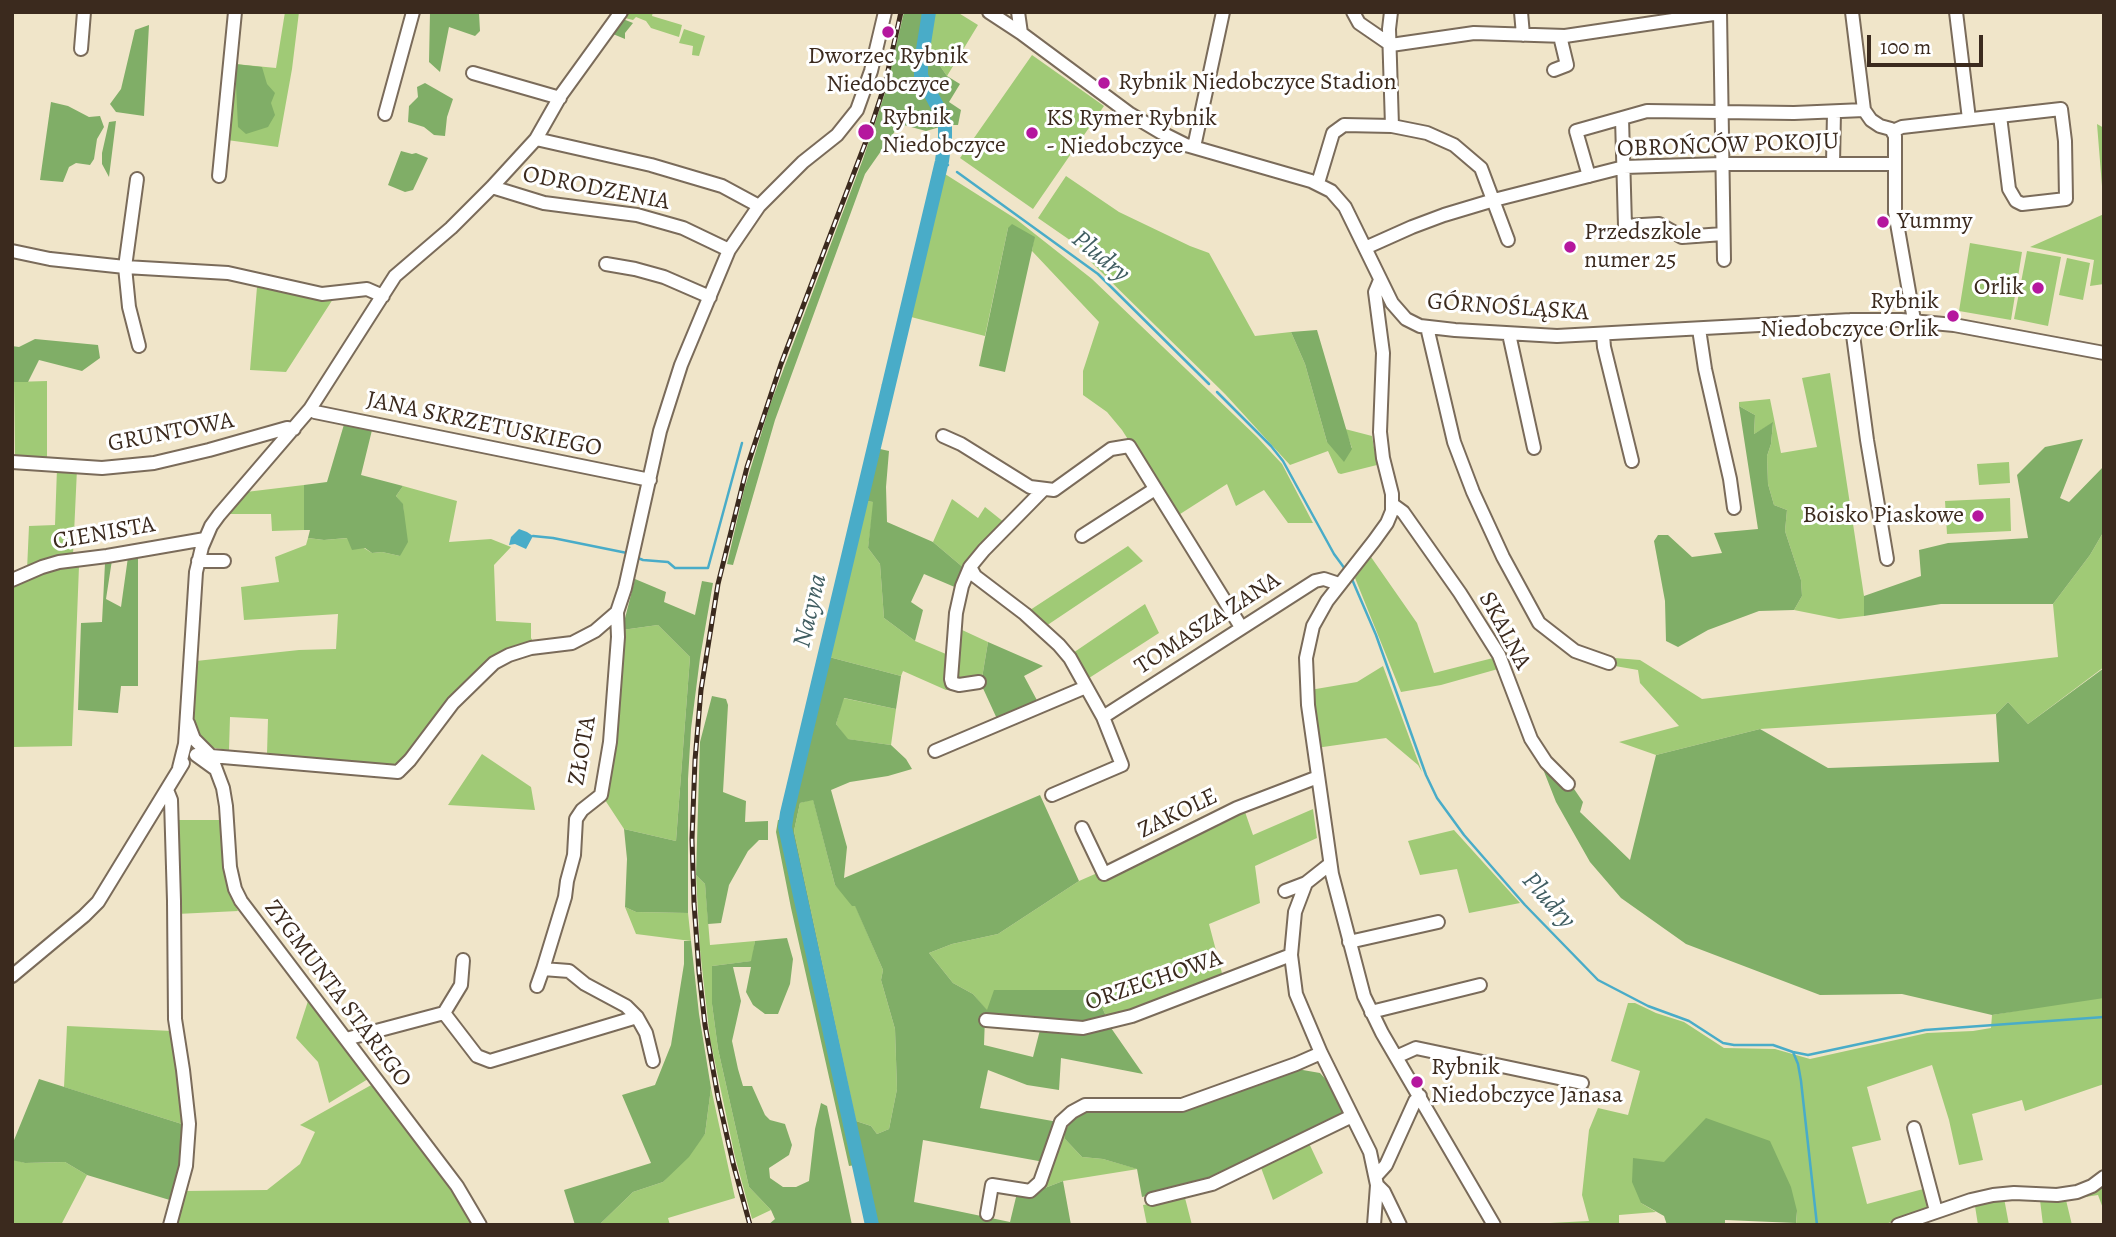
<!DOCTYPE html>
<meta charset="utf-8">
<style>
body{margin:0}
#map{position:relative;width:2116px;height:1237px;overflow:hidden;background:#f0e5c9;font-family:Alegreya,serif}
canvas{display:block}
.frame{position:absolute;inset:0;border:14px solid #3b2a1e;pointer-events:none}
.scale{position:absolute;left:1867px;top:35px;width:116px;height:32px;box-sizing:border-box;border:4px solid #3b2a1e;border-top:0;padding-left:9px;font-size:21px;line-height:24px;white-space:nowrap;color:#3b2a1e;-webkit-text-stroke:5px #fff;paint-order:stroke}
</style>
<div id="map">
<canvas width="2116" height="1237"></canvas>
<div class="frame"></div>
<div class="scale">100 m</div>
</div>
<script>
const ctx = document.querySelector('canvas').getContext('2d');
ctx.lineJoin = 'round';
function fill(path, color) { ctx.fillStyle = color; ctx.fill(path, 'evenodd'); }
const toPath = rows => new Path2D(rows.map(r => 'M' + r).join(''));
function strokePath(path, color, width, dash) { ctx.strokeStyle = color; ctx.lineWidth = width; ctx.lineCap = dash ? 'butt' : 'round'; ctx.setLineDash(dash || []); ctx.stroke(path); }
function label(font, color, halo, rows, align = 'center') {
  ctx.font = font + ' Alegreya,serif'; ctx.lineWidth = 6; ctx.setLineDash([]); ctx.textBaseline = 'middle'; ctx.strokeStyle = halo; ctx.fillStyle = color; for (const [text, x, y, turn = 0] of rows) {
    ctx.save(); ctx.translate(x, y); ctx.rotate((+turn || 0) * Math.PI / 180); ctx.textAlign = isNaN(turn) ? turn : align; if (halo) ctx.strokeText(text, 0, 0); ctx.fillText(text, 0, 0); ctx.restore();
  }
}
const green = toPath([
 [285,12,299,12,292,69,278,147,227,140,235,64,276,68],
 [629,12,653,12,652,16,682,25,679,37,651,28,646,21,636,17,633,20,625,18],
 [934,12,957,12,978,25,947,76,938,63,925,51],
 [684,29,705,36,699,56,692,55,693,46,679,43],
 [1032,55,1104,106,1033,209,960,158],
 [2097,124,2104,128,2104,211],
 [945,174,1016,219,1092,279,1257,437,1282,464,1313,523,1288,523,1264,490,1236,506,1227,484,1177,516,1122,430,1107,412,1083,395,1083,371,1099,322,1032,251,1034,238,1008,228,985,336,911,317],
 [1066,176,1119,212,1190,246,1209,253,1255,336,1291,332,1305,364,1327,442,1352,448,1345,429,1372,436,1377,465,1341,474,1338,473,1328,451,1290,465,1225,394,1090,261,1090,254,1038,218],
 [2104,214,2104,284,2090,286,2094,260,2030,247],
 [1970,243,2022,252,2011,320,1959,311],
 [2027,251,2061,257,2048,326,2014,319],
 [2067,258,2090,263,2083,300,2059,295],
 [251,282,333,299,286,372,250,370,257,287,249,285],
 [1830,373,1864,596,1864,616,1839,619,1794,610,1802,596,1801,580,1785,531,1787,510,1774,505,1768,484,1767,456,1771,444,1773,423,1754,434,1755,415,1739,406,1739,402,1770,399,1781,453,1817,447,1802,378],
 [47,381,47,458,15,456,14,382],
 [2009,462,2010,483,1979,485,1977,464],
 [57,468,77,469,73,555,27,570,29,526,55,525],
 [304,485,304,530,272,531,271,514,227,514,246,492],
 [403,486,457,501,449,542,491,539,511,547,494,565,496,621,531,623,531,638,534,643,515,645,489,661,400,763,382,766,267,754,268,719,230,717,229,750,208,747,196,731,193,721,196,661,299,650,336,649,338,614,244,620,241,587,279,582,275,557,306,545,308,538,324,540,348,538,372,553,382,552,400,556,404,519,403,505,396,496],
 [2010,498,2011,531,1947,534,1945,501],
 [952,499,978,518,985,507,1005,523,965,569,933,542],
 [867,501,874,502,868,548,880,564,884,618,915,641,953,657,960,629,988,642,981,684,946,690,903,671,901,676,829,657],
 [2104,531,2104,667,2028,724,2008,702,1996,714,1760,729,1656,755,1619,742,1679,726,1640,683,1638,670,1615,666,1615,658,1640,660,1702,699,2058,657,2053,604,2090,555],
 [1128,546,1143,561,1043,628,1027,612],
 [1371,557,1417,623,1434,673,1497,657,1498,669,1441,685,1401,692,1355,578],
 [76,560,79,566,72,746,12,747,12,583],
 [1145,604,1159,633,1086,680,1070,655],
 [658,625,690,657,676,841,624,829,605,800,622,630],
 [1383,666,1422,772,1418,765,1386,738,1316,748,1310,690,1357,682],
 [843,698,896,709,891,745,847,739,836,724],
 [482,754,531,787,535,810,448,805],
 [813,799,835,885,855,905,883,970,881,980,895,1029,897,1089,889,1129,877,1134,871,1126,856,1121,794,831,800,803],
 [1244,809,1253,835,1313,809,1317,838,1255,866,1260,903,1209,924,1223,977,1125,1012,1106,1016,1094,990,987,1011,973,994,953,983,929,953,952,944,998,934,1079,881],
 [174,820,222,820,228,891,238,911,177,914],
 [1454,830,1520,903,1469,913,1457,869,1420,875,1408,841],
 [696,875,705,884,710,945,755,941,752,961,712,966,712,1004,718,1049,749,1187,771,1210,752,1219,735,1157,710,1039,700,950],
 [625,907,636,912,688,913,691,941,636,934],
 [2090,998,2104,998,2104,1084,2025,1111,2022,1100,1972,1114,1983,1160,1959,1165,1949,1120,1932,1065,1867,1087,1881,1140,1852,1147,1867,1204,1927,1188,1931,1207,1883,1225,1796,1225,1797,1211,1641,1203,1656,1212,1619,1215,1619,1225,1511,1225,1589,1221,1582,1195,1589,1130,1598,1108,1628,1115,1640,1071,1611,1061,1628,1003,1635,1003,1656,1013,1684,1022,1724,1048,1775,1049,1810,1059,1927,1033,1973,1031,1991,1028,1992,1015],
 [308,1001,368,1079,329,1103,318,1062,296,1038],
 [67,1026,172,1031,185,1125,64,1087],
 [373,1084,463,1202,474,1225,175,1225,185,1191,267,1190,300,1164,315,1132,300,1125],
 [711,1088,735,1198,668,1218,670,1225,599,1225,633,1192,663,1182,705,1134],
 [1062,1130,1065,1130,1065,1139,1082,1157,1103,1159,1138,1169,1063,1181,1037,1191,1046,1181,1052,1169,1054,1150],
 [1307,1139,1323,1173,1273,1200,1260,1165],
 [12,1159,25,1163,65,1162,87,1175,61,1225,12,1225],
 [2104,1181,2104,1211,2098,1195,2066,1200,2072,1225,2043,1225,2040,1200,2066,1200],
 [1185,1198,1192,1225,1147,1225,1143,1205],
 [2004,1198,2009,1225,1978,1225,1975,1206,1976,1201]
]);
const forest = toPath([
 [430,12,479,13,480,31,475,36,449,27,440,72,429,62],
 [904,12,926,12,917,59,918,75,938,115,940,127,926,131,900,124,865,174,775,420,733,565,727,564,744,490,770,405,863,159,885,93],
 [623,19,633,23,625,33,625,39,613,34],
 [149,25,144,116,116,112,110,104,121,89,135,30],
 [925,51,938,63,947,76,960,84,949,102,961,110,958,125,949,125,944,113,923,75],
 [235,64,262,67,267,84,275,93,271,103,275,115,268,127,246,134,238,127],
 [425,83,453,99,447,117,445,136,434,135,424,127,408,122,409,106,418,97,417,87],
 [51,102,68,106,89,117,100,116,104,127,97,139,94,159,90,165,76,163,69,167,63,182,40,180],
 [116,121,109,177,102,164,102,153,109,122],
 [401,151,412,154,416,153,428,158,413,190,405,192,388,185],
 [1012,224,1035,237,1005,372,979,366,1008,228],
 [1317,330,1352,449,1344,462,1327,442,1305,364,1291,332],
 [35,339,98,345,100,358,82,371,39,360,28,382,12,382,12,346,19,347],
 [1739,406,1755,415,1754,434,1773,422,1771,444,1767,456,1768,484,1774,505,1787,510,1785,531,1801,580,1802,596,1794,610,1759,611,1708,630,1678,647,1666,641,1665,601,1654,541,1658,535,1668,535,1692,557,1722,553,1714,533,1758,529],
 [345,421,373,426,361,475,403,486,396,496,403,504,408,542,400,556,382,552,372,553,365,548,352,550,347,538,324,540,308,538,310,530,304,530,304,485,327,482],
 [2083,439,2060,498,2069,502,2104,466,2104,531,2090,555,2053,604,1941,604,1864,616,1864,596,1921,576,1919,550,1948,543,2028,538,2017,475,2045,447],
 [880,449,889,451,886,487,887,522,933,542,965,569,957,588,924,574,911,602,923,610,915,641,884,618,880,564,868,548,873,502,867,501],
 [138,555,138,686,121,686,118,713,78,710,81,623,102,622,105,563,112,560,106,599,121,607,128,557],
 [635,579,666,592,664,602,695,615,702,581,713,583,700,658,691,729,688,779,688,913,636,912,625,907,627,859,624,829,676,841,690,657,658,625,622,630],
 [988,642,1043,666,1024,676,1039,704,998,721,981,684],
 [829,657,901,676,896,709,844,698,836,724,848,739,891,745,906,759,912,769,888,776,850,782,831,790,847,847,844,878,1040,795,1079,881,998,934,952,944,929,953,953,983,973,994,987,1010,994,990,1094,990,1106,1016,1082,1026,985,1017,984,1045,1033,1057,1041,1026,1082,1033,1109,1025,1143,1074,1061,1058,1059,1090,1027,1085,988,1070,980,1108,1058,1122,1044,1162,923,1140,914,1202,1010,1222,1017,1193,1037,1191,1063,1181,1071,1225,874,1225,788,829,793,800],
 [813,800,835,885,852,906,855,906,883,970,881,980,895,1029,897,1089,889,1129,877,1134,871,1126,856,1121,794,831,800,803],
 [2104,668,2104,998,1992,1015,1902,994,1820,995,1686,944,1621,898,1590,862,1556,802,1543,769,1531,749,1572,786,1583,802,1580,812,1630,860,1656,755,1760,729,1828,768,1999,762,1996,714,2008,702,2028,724],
 [712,696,726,699,728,705,723,792,746,801,745,822,768,821,768,840,759,840,748,851,729,885,721,923,708,924,705,884,696,875,700,742],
 [783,819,783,827,855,1165,849,1166,791,908,776,832,778,820],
 [787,938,793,959,790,984,778,1014,765,1014,753,1005,746,992,751,967,733,967,741,1001,732,1041,738,1069,743,1086,752,1086,765,1115,770,1120,785,1124,792,1145,789,1155,769,1168,770,1178,783,1187,796,1187,809,1181,815,1129,821,1103,827,1106,852,1225,768,1225,775,1219,771,1210,749,1187,718,1049,712,1004,712,966,751,961,755,941],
 [684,941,691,941,699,1014,711,1088,705,1134,689,1157,663,1182,633,1192,599,1225,575,1225,564,1190,651,1163,622,1095,655,1085,671,1045,684,964],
 [1297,1069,1320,1073,1329,1083,1346,1114,1208,1182,1142,1197,1137,1169,1103,1159,1082,1157,1065,1139,1065,1130,1079,1113,1087,1108,1181,1108],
 [39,1079,185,1125,181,1166,173,1201,87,1175,65,1162,25,1163,12,1160,12,1145],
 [1706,1118,1770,1141,1791,1187,1797,1211,1796,1223,1725,1220,1725,1225,1667,1225,1664,1216,1641,1203,1632,1182,1633,1158,1664,1162]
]);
const water = toPath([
 [519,529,527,532,533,536,526,549,515,544,509,545,511,537]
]);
const stream = toPath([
 [942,161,948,165],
 [957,172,1098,274,1209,384],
 [883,385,889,383],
 [1217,392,1271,446,1283,461,1334,554,1345,569],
 [533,536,553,538,627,553],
 [638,558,643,560,668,562,675,568,708,568,742,443],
 [1351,577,1376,635,1426,775,1437,798,1464,835,1525,905,1598,980,1648,1006,1689,1021,1723,1043,1734,1045,1773,1045,1793,1052,1808,1055,1925,1030,2104,1017],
 [1793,1052,1798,1064,1801,1081,1817,1225]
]);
const river = toPath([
 [872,1225,785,827,787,813,942,161,945,139,945,125,941,113,921,76,921,62,929,12]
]);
const minor = toPath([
 [989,12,1021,33,1130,114,1162,133,1186,145,1311,181,1331,191,1345,207,1392,303,1406,319,1420,326,1455,330,1557,336,1851,320,1901,320,1954,325,2104,353],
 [1018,12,1021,33],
 [1353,12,1359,23,1391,45,1474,33,1565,36,1720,13],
 [1391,12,1389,29,1392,126],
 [1521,12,1523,35],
 [1720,12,1724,260],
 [1852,12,1864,110,1871,120,1880,126,1891,129,1895,136,1895,212,1914,320],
 [1956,12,1969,119],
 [81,49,84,12],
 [1554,70,1567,65,1560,36],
 [473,73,560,98],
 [385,114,413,12],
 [1622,118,1625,226,1659,224,1682,237,1723,234],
 [1893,131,1902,127,2061,109,2065,141,2066,199,2022,204,2016,201,2009,189,2000,116],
 [536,139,651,165,722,186,759,206],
 [1194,147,1223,12],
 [1833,164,1834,112],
 [219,176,235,12],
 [1589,176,1576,131,1647,111,1794,113,1864,110],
 [137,179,125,267,129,307,139,346],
 [1318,183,1333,133,1344,125,1392,126,1427,133,1454,145,1481,168,1508,240],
 [492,187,544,203,637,215,683,228,729,250],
 [1365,248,1412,227,1444,215,1494,200,1624,167,1722,164,1895,164],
 [12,251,50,259,125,267,228,273,322,294,367,289,383,296],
 [606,264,635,269,664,277,710,297],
 [1380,280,1375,292,1383,353,1380,432,1383,458,1392,494,1392,511,1387,523,1374,541,1327,601,1313,626,1306,658,1308,705,1332,874,1364,996,1382,1033,1494,1225],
 [1851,320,1867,440,1887,559],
 [1427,327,1454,442,1473,492,1503,557,1539,623,1575,651,1609,663],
 [1699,329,1705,369,1730,479,1734,508],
 [1509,334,1534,448],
 [1603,335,1604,347,1632,461],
 [310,409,315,412,650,480],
 [943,436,961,444,1030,487,1054,490,1111,449,1129,446,1241,627],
 [12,462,102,468,154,463,209,450,287,428,294,429],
 [1044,489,984,550,970,567,975,576,1025,614,1059,645,1070,658,1103,717,1122,765,1052,795],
 [1392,504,1403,512,1460,593,1499,655,1531,739,1546,762,1568,784],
 [1082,536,1155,489],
 [198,561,224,561],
 [970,567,962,586,956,613,951,679,952,683,959,685,979,682],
 [12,580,42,567,59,562,107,556,205,539],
 [1103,717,1315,581,1324,579,1339,584],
 [188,723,194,739,211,756,223,788,226,806,230,867,235,889,241,901,457,1186,480,1225],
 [935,751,1086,687],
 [196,755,214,768],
 [211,756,398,772,410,760,453,703,494,663,509,655,531,648,572,643,595,631,617,612,625,588,660,431,681,365,729,250,759,206,803,162,837,135,857,110,871,71,885,12],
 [179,768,185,744,196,572,202,547,211,526,219,515,310,409,395,276,451,228,492,187,536,139,561,95,621,12],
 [167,790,171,800,174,901,175,1019,183,1070,189,1124,186,1166,170,1225],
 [1082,828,1104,874,1237,808,1318,777],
 [1330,864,1306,883,1295,912,1291,955,1296,994,1321,1053,1370,1152,1377,1185,1374,1225],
 [1285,891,1306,883],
 [1349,942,1438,922],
 [543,969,565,897,567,881,574,855,576,819,582,810,601,795,610,742,618,637,617,612],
 [12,976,84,916,98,902,183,763],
 [537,986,543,969,569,971,585,984,626,1006,637,1017,646,1033,653,1061],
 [1371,1012,1480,985],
 [444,1013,461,985,463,960],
 [986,1020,1083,1028,1132,1016,1291,955],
 [346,1039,444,1013,477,1056,490,1061,637,1017],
 [1396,1057,1416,1048,1582,1083],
 [1914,1128,1936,1211],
 [1376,1176,1386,1165,1415,1101,1420,1096],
 [1377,1185,1384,1192,1400,1225],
 [1152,1199,1212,1184,1352,1116],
 [987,1214,992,1185,1030,1191,1040,1182,1061,1122,1072,1112,1085,1105,1182,1105,1296,1064,1321,1053],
 [1898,1225,1971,1200,1993,1195,2014,1193,2057,1195,2077,1192,2092,1186,2104,1177]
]);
const rail = toPath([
 [750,1225,733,1163,718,1097,705,1025,699,972,694,903,692,839,695,760,701,690,718,584,747,467,781,364,868,136,885,84,901,12]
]);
const markers = [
 [888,32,7,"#b5179e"],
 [1104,83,7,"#b5179e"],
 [866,132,9,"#b5179e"],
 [1032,133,7,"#b5179e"],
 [1883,222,7,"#b5179e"],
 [1570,247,7,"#b5179e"],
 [2038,288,7,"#b5179e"],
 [1953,316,7,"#b5179e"],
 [1978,516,7,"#b5179e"],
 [1417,1082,7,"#b5179e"]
];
const poiNames = [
 ["Dworzec Rybnik",888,57,"center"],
 ["Niedobczyce",888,85,"center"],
 ["Rybnik Niedobczyce Stadion",1118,83],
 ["Rybnik",882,118],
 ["Niedobczyce",882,146],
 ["KS Rymer Rybnik",1046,119],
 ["- Niedobczyce",1046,147],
 ["Yummy",1897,222],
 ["Przedszkole",1584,233],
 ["numer 25",1584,261],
 ["Orlik",2024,288,"right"],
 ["Rybnik",1939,302,"right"],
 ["Niedobczyce Orlik",1939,330,"right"],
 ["Boisko Piaskowe",1964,516,"right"],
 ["Rybnik",1431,1068],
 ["Niedobczyce Janasa",1431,1096]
];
const streetNames = [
 ["OBROŃCÓW POKOJU",1728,146,-2],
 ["ODRODZENIA",596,189,11],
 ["GÓRNOŚLĄSKA",1508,308,4],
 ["JANA SKRZETUSKIEGO",484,425,12],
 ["GRUNTOWA",171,433,-11],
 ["CIENISTA",104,534,-10],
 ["TOMASZA ZANA",1208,624,-33],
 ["SKALNA",1504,631,62],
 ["ZŁOTA",583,751,-80],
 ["ZAKOLE",1178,814,-26],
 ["ORZECHOWA",1154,981,-19],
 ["ZYGMUNTA STAREGO",337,994,53]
];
const waterNames = [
 ["Pludry",1100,257,39],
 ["Nacyna",811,611,-77],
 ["Pludry",1548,901,48]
];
fill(green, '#a0ca76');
fill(forest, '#80ae67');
fill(water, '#49acc8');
strokePath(stream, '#49acc8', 2.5);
strokePath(river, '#49acc8', 14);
strokePath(minor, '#7a6b5a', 16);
strokePath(minor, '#fff', 12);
strokePath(rail, '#3b2a1e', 5);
strokePath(rail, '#fff', 2.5, [8]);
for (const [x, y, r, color] of markers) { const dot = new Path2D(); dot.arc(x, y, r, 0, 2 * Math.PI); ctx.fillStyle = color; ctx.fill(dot); strokePath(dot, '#fff', 2.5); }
label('24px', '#3b2a1e', '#fff', poiNames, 'left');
label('24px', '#3b2a1e', '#fff', streetNames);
label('italic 26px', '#415e62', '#fff', waterNames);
</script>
